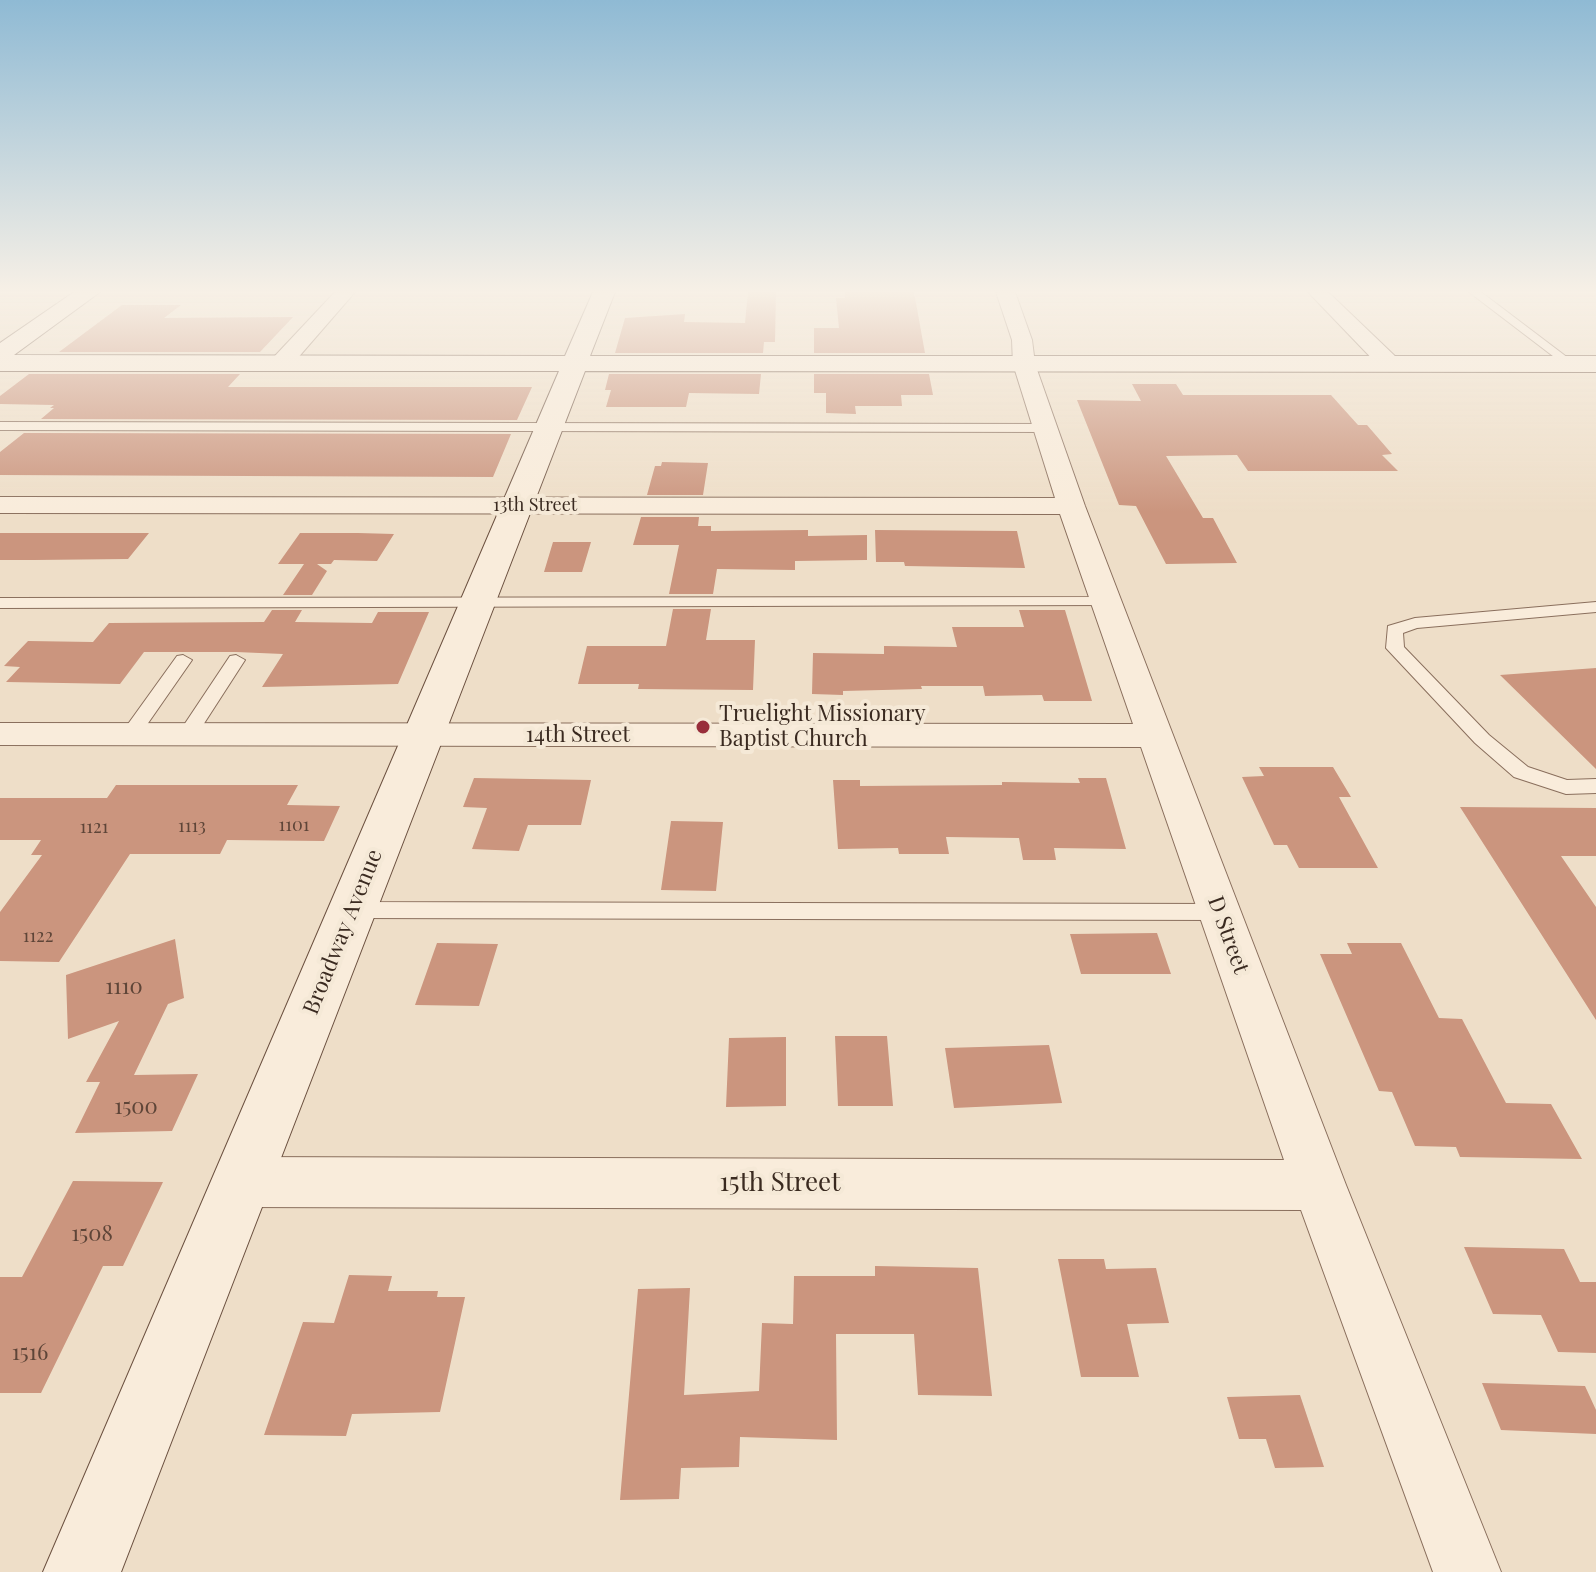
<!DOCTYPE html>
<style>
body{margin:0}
canvas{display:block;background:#eedec8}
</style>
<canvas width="1596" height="1572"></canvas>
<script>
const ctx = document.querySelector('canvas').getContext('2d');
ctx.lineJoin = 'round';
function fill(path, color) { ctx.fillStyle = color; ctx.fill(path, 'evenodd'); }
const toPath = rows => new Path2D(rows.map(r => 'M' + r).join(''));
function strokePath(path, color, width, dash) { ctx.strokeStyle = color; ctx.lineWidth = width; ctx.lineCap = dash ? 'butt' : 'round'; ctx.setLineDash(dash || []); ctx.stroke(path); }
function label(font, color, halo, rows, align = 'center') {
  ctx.font = font + ' "Playfair Display",serif'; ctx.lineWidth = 8; ctx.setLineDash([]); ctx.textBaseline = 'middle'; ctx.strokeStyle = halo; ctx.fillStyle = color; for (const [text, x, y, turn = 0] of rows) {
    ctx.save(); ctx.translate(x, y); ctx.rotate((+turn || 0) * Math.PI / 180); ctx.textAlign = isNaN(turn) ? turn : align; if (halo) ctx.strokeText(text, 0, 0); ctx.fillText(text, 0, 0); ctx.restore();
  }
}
const building = toPath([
 [748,292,776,292,775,342,764,342,763,353,615,353,625,318,685,314,684,322,745,323],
 [845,292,914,292,925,353,814,353,814,328,839,328,836,298,845,298],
 [122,305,181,305,164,318,293,317,260,352,59,352],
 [29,374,240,374,228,387,532,387,517,420,41,419,54,408,50,408,54,405,0,404,0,396],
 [609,374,761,374,759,394,689,393,686,407,606,407,611,390,605,390],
 [814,374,929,374,933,395,901,395,902,406,855,406,856,414,826,413,826,393,814,393],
 [1132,384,1176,384,1183,395,1331,395,1358,425,1367,425,1392,454,1382,455,1398,471,1248,471,1237,455,1166,456,1203,518,1213,518,1237,563,1166,564,1136,506,1119,505,1077,400,1141,401],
 [24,433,511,434,493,477,0,475,0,452],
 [662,462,708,463,703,495,647,495,655,466,661,466],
 [641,517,699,517,698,526,711,526,711,531,808,530,808,536,867,535,867,560,795,561,795,570,717,569,713,594,669,594,679,545,633,545],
 [875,530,1017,531,1025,568,905,566,904,562,876,562],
 [0,533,149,533,128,559,34,560,0,560],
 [300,533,358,533,394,534,377,561,334,560,331,564,317,564,327,571,312,595,283,595,304,564,278,564],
 [553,542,591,542,582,572,544,572],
 [673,609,711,609,706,640,755,640,753,690,638,689,639,684,578,684,587,646,666,646],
 [272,610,302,610,295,622,372,623,378,612,429,612,398,684,262,687,283,654,236,652,144,652,120,684,6,682,20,667,4,666,28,641,93,642,109,623,264,622],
 [1019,610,1065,610,1092,701,1044,701,1042,695,985,696,983,686,921,686,922,689,843,691,843,695,812,694,813,653,884,654,884,646,957,647,952,627,1024,627],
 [1596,668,1596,769,1500,675],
 [1259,767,1333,767,1351,797,1339,797,1378,868,1299,868,1287,845,1274,845,1242,777,1264,776],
 [474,778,591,780,581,825,528,825,519,851,472,849,487,808,463,807],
 [1078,778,1106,778,1126,849,1054,848,1056,860,1023,860,1019,838,946,837,949,854,899,854,898,848,838,849,833,780,860,780,860,786,1002,785,1002,782,1080,783],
 [116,785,298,785,287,805,340,806,324,841,227,840,220,854,130,854,59,962,0,961,0,912,42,855,31,855,41,840,0,840,0,798,107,798],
 [1460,807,1596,808,1596,856,1561,856,1596,907,1596,1020],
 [671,821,723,822,716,891,661,890],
 [1157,933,1171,974,1081,974,1070,934],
 [175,939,184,998,168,1004,134,1075,198,1074,172,1131,75,1133,100,1082,86,1082,119,1021,68,1039,66,975],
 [437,943,498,944,479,1006,415,1005],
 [1347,943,1401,943,1439,1018,1462,1019,1506,1103,1551,1104,1582,1159,1460,1157,1456,1147,1415,1146,1392,1092,1379,1091,1320,954,1352,954],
 [835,1036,887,1036,893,1106,838,1106],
 [786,1037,786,1106,726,1107,729,1038],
 [1049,1045,1062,1103,954,1108,945,1048],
 [73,1181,163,1182,123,1266,103,1266,41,1393,0,1393,0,1277,22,1277],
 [1464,1247,1564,1249,1580,1282,1596,1282,1596,1353,1558,1352,1541,1315,1493,1314],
 [1058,1259,1104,1259,1106,1269,1156,1268,1169,1323,1127,1324,1139,1377,1081,1377],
 [875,1266,978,1268,992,1396,918,1395,914,1334,836,1334,837,1440,740,1437,739,1467,681,1468,679,1499,620,1500,638,1289,690,1288,684,1395,759,1391,762,1323,793,1324,794,1276,875,1276],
 [349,1275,392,1276,388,1291,438,1291,437,1297,465,1297,440,1412,352,1414,346,1436,264,1435,303,1322,334,1323],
 [1482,1383,1585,1386,1596,1410,1596,1434,1501,1430],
 [1300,1395,1324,1467,1275,1468,1266,1439,1239,1439,1227,1397]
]);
const lane = toPath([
 [1469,292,1481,292,1576,364,1566,366,1469,292],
 [0,422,1045,424,1051,428,1045,432,0,430,0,422],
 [1106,597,1112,599,1112,605,0,608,0,598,1106,597],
 [1596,602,1596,612,1417,628,1403,633,1404,647,1489,735,1528,767,1567,780,1596,779,1596,793,1566,794,1514,777,1475,743,1386,648,1388,626,1415,618,1596,602],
 [183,655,192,660,137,739,123,739,121,735,123,731,177,656,183,655],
 [236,655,245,660,194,739,180,739,178,735,180,731,230,656,236,655],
 [352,902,1220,904,1228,906,1231,912,1228,918,1220,920,352,918,344,916,341,910,344,904,352,902]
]);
const street = toPath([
 [335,292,355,292,289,368,273,368,270,363,273,358,335,292],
 [996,292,1015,292,1032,340,1035,364,1085,506,1346,1185,1501,1572,1433,1572,1301,1210,241,1207,222,1200,214,1182,222,1164,241,1157,1284,1160,1141,747,0,745,0,723,1133,724,1060,514,0,513,0,497,1055,498,1013,364,1012,340,996,292],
 [1308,292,1328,292,1398,359,1401,364,1398,369,1382,369,1308,292]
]);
const secondary = toPath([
 [74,292,100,292,14,355,565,356,593,292,615,292,590,356,1596,356,1596,372,585,371,121,1572,43,1572,559,371,0,371,0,343,74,292]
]);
const markers = [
 [703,727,8,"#982e3b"]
];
const farStreetnames = [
 ["13th Street",535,505]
];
const numberNames = [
 ["1101",294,825],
 ["1113",192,826],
 ["1121",94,827],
 ["1122",38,936]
];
const poiNames = [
 ["Truelight Missionary",719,714],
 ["Baptist Church",719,739]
];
const streetNames = [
 ["14th Street",578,735],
 ["Broadway Avenue",343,932,-68],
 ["D Street",1228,935,70]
];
const nearNumbernames = [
 ["1110",124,987],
 ["1500",136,1107],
 ["1508",92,1234],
 ["1516",30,1353]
];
const nearStreetnames = [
 ["15th Street",780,1183]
];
fill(building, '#cb957e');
strokePath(lane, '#8a6f5d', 2);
strokePath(street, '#8a6f5d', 2);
strokePath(secondary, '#6c5140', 2);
fill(lane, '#f9ecdb');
fill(street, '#f9ecdb');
fill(secondary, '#f9ecdb');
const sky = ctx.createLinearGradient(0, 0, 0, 512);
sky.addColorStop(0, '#8fbad4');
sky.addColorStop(0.57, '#f7f0e6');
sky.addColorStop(1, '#f7f0e600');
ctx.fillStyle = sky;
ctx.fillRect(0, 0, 1596, 512);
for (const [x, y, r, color] of markers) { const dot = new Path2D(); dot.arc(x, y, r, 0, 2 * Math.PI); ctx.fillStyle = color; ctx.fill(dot); strokePath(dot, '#f5e9d7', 3); }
label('18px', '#3a2a20', '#f5e9d7', farStreetnames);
label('18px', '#5e4538', null, numberNames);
label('22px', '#3a2a20', '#f5e9d7', poiNames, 'left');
label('22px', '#3a2a20', '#f5e9d7', streetNames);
label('22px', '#5e4538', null, nearNumbernames);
label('26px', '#3a2a20', '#f5e9d7', nearStreetnames);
</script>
